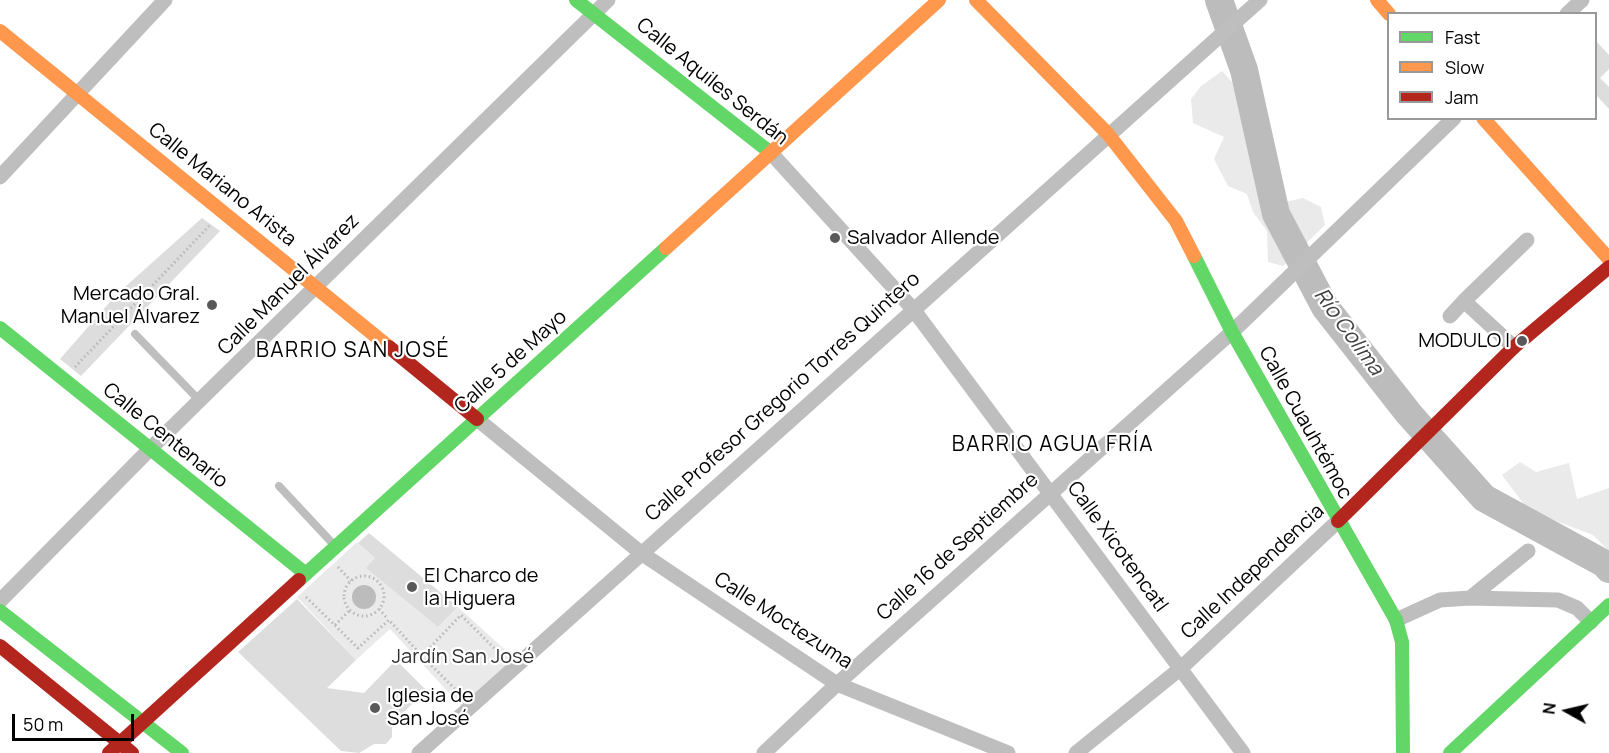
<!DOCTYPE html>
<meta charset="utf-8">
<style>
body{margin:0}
#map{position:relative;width:1609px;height:753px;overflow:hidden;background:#fff;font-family:Manrope,sans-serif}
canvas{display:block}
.legend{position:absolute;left:1387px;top:12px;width:210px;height:108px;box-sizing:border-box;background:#fff;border:2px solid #999;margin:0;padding:8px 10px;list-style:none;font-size:18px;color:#000}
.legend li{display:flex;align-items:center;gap:12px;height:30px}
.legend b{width:30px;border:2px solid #999}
.north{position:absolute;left:1537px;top:681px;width:60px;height:60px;-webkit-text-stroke:4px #fff;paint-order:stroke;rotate:278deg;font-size:16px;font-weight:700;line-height:24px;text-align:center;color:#000}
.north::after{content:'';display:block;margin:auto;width:21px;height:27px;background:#000;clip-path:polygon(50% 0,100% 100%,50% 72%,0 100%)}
.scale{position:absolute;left:12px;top:714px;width:122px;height:27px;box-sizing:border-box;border:3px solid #000;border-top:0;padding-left:8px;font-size:18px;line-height:21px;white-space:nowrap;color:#000;-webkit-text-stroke:4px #fff;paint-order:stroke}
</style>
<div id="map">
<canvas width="1609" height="753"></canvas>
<ul class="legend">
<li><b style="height:8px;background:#63d668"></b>Fast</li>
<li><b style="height:8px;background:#ff974d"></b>Slow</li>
<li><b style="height:8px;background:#b3261e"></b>Jam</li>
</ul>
<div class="north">N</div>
<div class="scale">50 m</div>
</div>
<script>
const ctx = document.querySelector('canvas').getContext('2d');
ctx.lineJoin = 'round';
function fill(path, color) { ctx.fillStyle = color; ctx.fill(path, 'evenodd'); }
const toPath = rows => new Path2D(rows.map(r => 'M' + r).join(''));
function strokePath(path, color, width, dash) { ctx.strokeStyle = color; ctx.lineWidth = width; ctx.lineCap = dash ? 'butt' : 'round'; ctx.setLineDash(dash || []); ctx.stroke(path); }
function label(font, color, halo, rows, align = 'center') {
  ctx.font = font + ' Manrope,sans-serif'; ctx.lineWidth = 4.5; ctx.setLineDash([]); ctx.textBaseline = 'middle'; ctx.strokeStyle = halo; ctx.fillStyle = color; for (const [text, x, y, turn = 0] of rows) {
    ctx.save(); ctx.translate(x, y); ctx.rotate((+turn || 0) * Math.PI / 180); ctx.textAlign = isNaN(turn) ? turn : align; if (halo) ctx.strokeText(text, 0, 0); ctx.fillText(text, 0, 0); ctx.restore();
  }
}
const green = toPath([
 [1222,71,1242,93,1262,127,1260,166,1276,180,1281,203,1303,198,1321,207,1325,225,1283,266,1268,262,1267,231,1253,212,1247,194,1228,186,1214,159,1224,137,1193,123,1191,99,1201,86],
 [1520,462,1536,472,1569,463,1577,499,1609,488,1609,551,1593,535,1529,511,1502,475],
 [357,542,375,558,367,568,438,627,458,607,515,659,461,706,390,629,356,660,297,597]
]);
const water = toPath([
 '352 597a12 12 0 1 1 24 0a12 12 0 1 1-24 0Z'
]);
const river = toPath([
 [1219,0,1244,70,1276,214,1325,307,1409,414,1484,498,1605,564,1609,569]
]);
const building = toPath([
 [1596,41,1609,55,1609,69,1600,78,1609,87,1609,109,1596,95],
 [202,218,220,231,81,376,60,359,116,295],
 [369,533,458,607,438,627,366,568,375,558,358,543],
 [297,599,356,660,327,688,364,693,396,660,426,690,392,724,392,737,386,744,374,744,359,753,341,751,238,652]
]);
const path = toPath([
 [75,367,211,224],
 [338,567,351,581],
 '344 596a20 20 0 1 1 40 0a20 20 0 1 1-40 0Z',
 [306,597,358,648,389,620,422,656,461,615,504,658],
 [379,609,388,619],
 [335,625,350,610],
 [422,656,461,695]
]);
const lane = toPath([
 [135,334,200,401],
 [279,486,335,546]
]);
const street = toPath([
 [1567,14,1582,0],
 [771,153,913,309,1243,753],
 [0,177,165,0],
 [1464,301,1527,240],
 [1450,316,1464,301,1514,347],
 [477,419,641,553,837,684,1008,753],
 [1470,598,1528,551],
 [0,601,150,449,608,0],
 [1396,620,1440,600,1470,598,1558,600,1577,608,1591,622],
 [419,753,1260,0],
 [764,753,837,684,1232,332,1454,118],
 [1076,753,1181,668,1338,521]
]);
const fast = toPath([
 [576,0,771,153],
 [1194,256,1232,332,1396,620,1402,642,1403,753],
 [0,328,306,574],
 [299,580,666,248],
 [0,611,182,753],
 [1450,753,1609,605]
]);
const slow = toPath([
 [976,0,1108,134,1176,221,1194,256],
 [1377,0,1389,14],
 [0,31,389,347],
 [1483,118,1609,259],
 [666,248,939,0]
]);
const jam = toPath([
 [389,347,477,419],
 [1338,521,1514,347,1609,267],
 [0,646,132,753],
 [109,753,299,580]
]);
const markers = [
 [835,238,6,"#595959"],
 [212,305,6,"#595959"],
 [1522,341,6,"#595959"],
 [412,587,6,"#595959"],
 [375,708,6,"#595959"]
];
const streetNames = [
 ["Calle Aquiles Serdán",712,82,39],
 ["Calle Mariano Arista",222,185,39],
 ["Calle Manuel Álvarez",289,285,-45],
 ["Calle 5 de Mayo",511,362,-42],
 ["Calle Profesor Gregorio Torres Quintero",783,397,-42],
 ["Calle Cuauhtémoc",1305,423,61],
 ["Calle Centenario",165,436,39],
 ["Calle 16 de Septiembre",958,547,-42],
 ["Calle Xicotencatl",1117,547,54],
 ["Calle Independencia",1253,572,-43],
 ["Calle Moctezuma",783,621,33]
];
const poiNames = [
 ["Salvador Allende",847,238],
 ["Mercado Gral.",200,294,"right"],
 ["Manuel Álvarez",200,317,"right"],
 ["MODULO I",1510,341,"right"],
 ["El Charco de",424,576],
 ["la Higuera",424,599],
 ["Iglesia de",387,696],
 ["San José",387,719]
];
const parkNames = [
 ["Jardín San José",463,657]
];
const waterNames = [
 ["Río Colima",1348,332,54]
];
const neighbourhoodNames = [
 ["BARRIO SAN JOSÉ",353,351],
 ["BARRIO AGUA FRÍA",1053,445]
];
fill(green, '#eaeaea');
fill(water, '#bcbcbc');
strokePath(river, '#bcbcbc', 28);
fill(building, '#ddd');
strokePath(path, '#b8b8b8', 3, [1.5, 3]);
strokePath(lane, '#bebebe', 8);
strokePath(street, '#bebebe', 15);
strokePath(fast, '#63d668', 14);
strokePath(slow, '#ff974d', 14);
strokePath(jam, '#b3261e', 14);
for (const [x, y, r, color] of markers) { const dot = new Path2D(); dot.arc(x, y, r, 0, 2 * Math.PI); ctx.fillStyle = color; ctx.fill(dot); strokePath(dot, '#fff', 2); }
label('20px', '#000', '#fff', streetNames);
label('20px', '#000', '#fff', poiNames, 'left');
label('20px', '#303030', '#fff', parkNames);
label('italic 21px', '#414141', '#fff', waterNames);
ctx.letterSpacing = '1.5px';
label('21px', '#000', '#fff', neighbourhoodNames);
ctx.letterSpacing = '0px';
</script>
